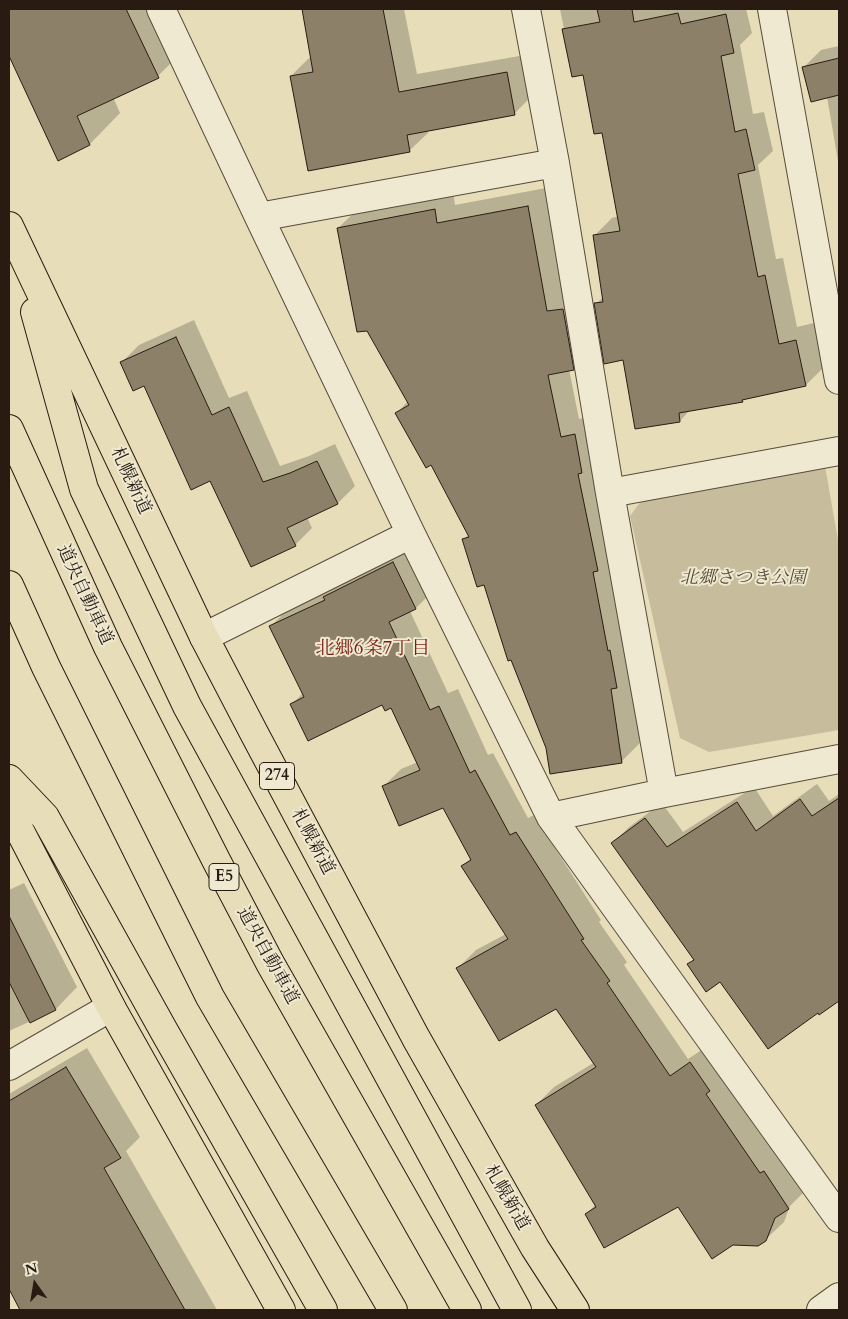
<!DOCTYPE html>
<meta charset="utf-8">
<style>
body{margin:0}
#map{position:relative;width:848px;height:1319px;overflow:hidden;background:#e7ddb8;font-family:Cardo,serif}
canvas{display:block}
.frame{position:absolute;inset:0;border:10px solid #291b12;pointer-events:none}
.north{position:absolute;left:10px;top:1259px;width:50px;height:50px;-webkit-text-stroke:4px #efe9d1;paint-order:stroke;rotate:347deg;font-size:14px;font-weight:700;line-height:20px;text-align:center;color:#291b12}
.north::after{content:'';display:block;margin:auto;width:18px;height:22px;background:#291b12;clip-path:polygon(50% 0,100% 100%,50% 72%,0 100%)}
</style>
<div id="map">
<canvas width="848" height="1319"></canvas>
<div class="frame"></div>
<div class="north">N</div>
</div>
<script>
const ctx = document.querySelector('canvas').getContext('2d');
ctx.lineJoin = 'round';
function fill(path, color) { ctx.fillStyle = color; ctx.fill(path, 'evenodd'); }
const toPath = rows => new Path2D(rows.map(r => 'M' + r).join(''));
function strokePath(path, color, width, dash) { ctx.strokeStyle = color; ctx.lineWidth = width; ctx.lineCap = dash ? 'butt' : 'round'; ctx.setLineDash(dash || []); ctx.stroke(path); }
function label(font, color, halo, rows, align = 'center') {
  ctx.font = font + ' Cardo,"Noto Serif JP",serif'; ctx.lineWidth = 4; ctx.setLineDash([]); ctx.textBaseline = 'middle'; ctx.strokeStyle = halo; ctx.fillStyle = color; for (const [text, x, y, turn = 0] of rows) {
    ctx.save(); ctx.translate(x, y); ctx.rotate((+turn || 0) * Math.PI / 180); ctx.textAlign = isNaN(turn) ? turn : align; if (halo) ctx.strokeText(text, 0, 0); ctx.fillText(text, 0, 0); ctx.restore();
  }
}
const green = toPath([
 [825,466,839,546,839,730,709,752,680,738,630,516,642,500]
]);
const shadow = toPath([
 [9,9,171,9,188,46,158,76,113,97,120,113,90,144,58,159,9,53],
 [304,9,404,9,417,74,525,55,532,96,514,114,427,130,428,133,409,151,291,76,309,58,312,58],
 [560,9,746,9,752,33,740,45,753,114,764,112,773,151,758,165,776,259,783,258,797,327,814,323,824,367,806,385,744,399,742,401,690,410,680,421,624,359,596,304,604,296,594,236,612,218,619,216,603,131,584,73,573,75],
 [839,46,839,167,827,97,804,67,821,50],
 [546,188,591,350,573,369,569,369,579,419,593,416,640,743,621,762,548,748,512,658,485,583,464,539,469,534,432,463,397,413,408,401,338,228,357,210,453,191,455,205],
 [194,320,229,398,247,391,280,466,309,456,335,444,355,486,338,503,307,517,312,528,295,545,211,479,145,384,121,363,139,345],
 [411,545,434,590,416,608,410,611,448,693,458,689,488,755,493,753,528,818,534,815,601,920,599,922,627,962,624,965,688,1059,709,1045,806,1190,790,1206,784,1222,765,1240,678,1205,586,1214,596,1204,536,1105,554,1087,595,1062,556,1007,458,968,476,950,506,934,463,866,471,858,443,806,383,787,401,769,418,762,392,707,382,703,292,704,303,693,271,626,289,608],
 [817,784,829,801,839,794,839,999,820,1013,721,980,689,965,694,959,613,843,629,827,662,803,683,832,754,787,773,816],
 [24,883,77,987,56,1009,31,1021,9,1031,9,890],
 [87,1048,140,1137,126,1151,217,1310,22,1310,9,1286,9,1094]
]);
const building = toPath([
 [9,9,126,9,159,78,77,116,90,145,58,161,9,56,9,9],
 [302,9,383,9,399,92,507,72,515,115,407,135,410,152,308,171,290,76,313,72,302,9],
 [597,9,632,9,634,22,678,13,681,24,726,14,734,53,721,56,735,132,746,129,755,170,738,174,758,277,765,275,779,344,796,340,806,386,742,400,743,402,679,413,680,422,635,429,623,360,604,364,594,303,603,302,593,235,620,231,602,133,594,134,583,75,572,77,562,29,600,22,597,9],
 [839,58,839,95,811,102,802,67,839,58],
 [528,206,547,311,563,309,574,370,548,375,561,437,575,434,582,473,578,474,598,571,593,572,608,651,610,650,617,688,611,689,622,763,550,774,546,748,511,660,508,661,484,585,477,587,462,539,469,537,431,465,426,468,395,413,409,405,367,331,357,332,337,228,435,209,437,223,528,206],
 [176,337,212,415,229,407,263,482,290,473,317,461,338,504,287,528,296,546,251,567,210,481,191,490,144,386,133,391,120,362,176,337],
 [393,562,416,609,389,622,430,710,439,706,470,773,475,770,510,835,516,832,584,939,581,940,610,981,607,983,670,1076,690,1062,710,1091,706,1094,760,1173,764,1171,789,1209,775,1218,766,1241,758,1246,733,1245,712,1259,678,1207,604,1248,585,1214,596,1207,535,1105,596,1067,556,1009,499,1041,456,968,508,939,461,866,471,860,443,808,399,826,382,786,420,770,391,708,385,711,382,705,308,741,290,704,304,697,269,626,325,600,323,597,393,562],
 [839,798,839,1001,819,1015,818,1013,768,1049,720,982,706,992,687,964,694,960,611,843,645,818,667,847,737,802,756,831,800,799,812,816,839,798],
 [9,916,56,1010,30,1023,9,982,9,916],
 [66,1067,121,1158,104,1168,185,1310,20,1310,9,1289,9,1101,66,1067]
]);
const minor = toPath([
 [161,9,259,217,411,534,551,817,839,1218],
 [526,9,555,163,610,493,664,793],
 [772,9,839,380],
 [259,217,555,163],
 [610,493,839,451],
 [204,637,411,534],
 [551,817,664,793,839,759],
 [9,1066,111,1007],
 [821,1310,839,1297]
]);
const highway = toPath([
 [9,226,204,637,254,733,416,1038,535,1248,575,1310],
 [35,312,84,489,187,706,517,1310],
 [9,429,108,647,216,860,270,963,467,1310],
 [9,585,46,667,210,997,393,1310],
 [9,779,45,817,164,1031,323,1310],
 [9,810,111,1007,281,1310]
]);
const shields = [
 [277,776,35],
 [224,877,30]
];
const shieldNames = [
 ["274",277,776],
 ["E5",224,877]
];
const streetNames = [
 ["札幌新道",130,481,65],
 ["道央自動車道",84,595,65],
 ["札幌新道",312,842,62],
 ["道央自動車道",267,956,61],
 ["札幌新道",506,1198,60]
];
const parkNames = [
 ["北郷さつき公園",743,579]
];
const neighbourhoodNames = [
 ["北郷6条7丁目",373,650]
];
fill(green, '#c7bc9c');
fill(shadow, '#0003');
fill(building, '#8c8068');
strokePath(building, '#291b12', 1);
strokePath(minor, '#584c3c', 30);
strokePath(highway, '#291b12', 30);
strokePath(minor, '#efe9d1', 28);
strokePath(highway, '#e7ddb8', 28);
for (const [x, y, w] of shields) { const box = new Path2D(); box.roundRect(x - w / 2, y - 13.5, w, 27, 4); ctx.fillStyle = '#efe9d1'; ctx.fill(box); strokePath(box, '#291b12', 1); }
label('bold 16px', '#291b12', null, shieldNames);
label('18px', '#291b12', '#efe9d1', streetNames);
label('italic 18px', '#584b3b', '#efe9d1', parkNames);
label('19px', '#7a1f14', '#efe9d1', neighbourhoodNames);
</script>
